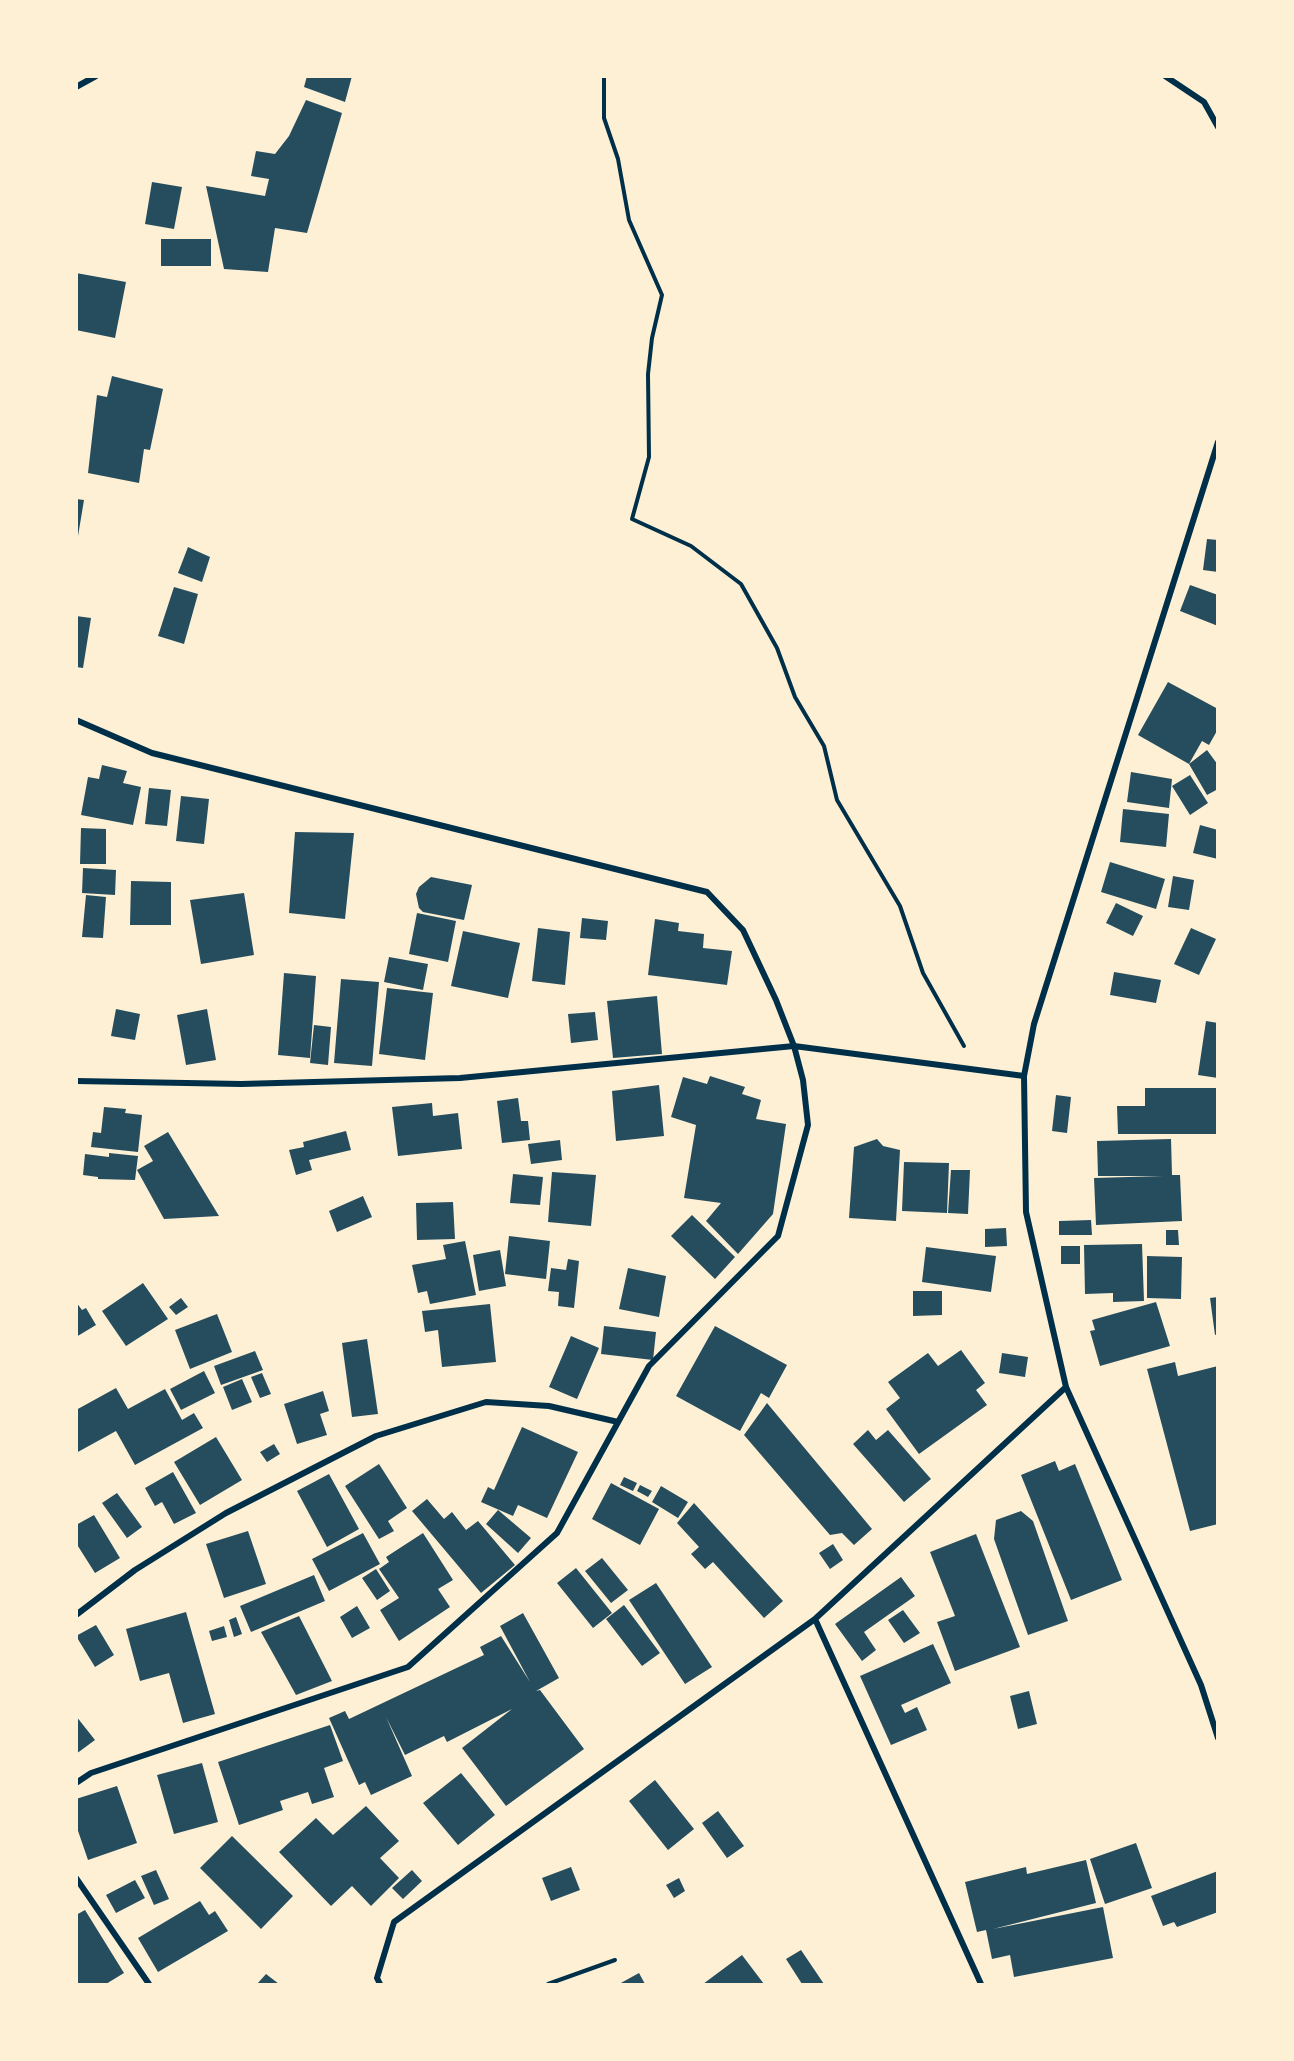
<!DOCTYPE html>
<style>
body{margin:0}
#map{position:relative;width:1294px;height:2061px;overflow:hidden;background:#fdf0d5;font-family:"DejaVu Sans",sans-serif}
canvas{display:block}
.frame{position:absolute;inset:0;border:78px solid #fdf0d5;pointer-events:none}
</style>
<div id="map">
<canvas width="1294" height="2061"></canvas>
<div class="frame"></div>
</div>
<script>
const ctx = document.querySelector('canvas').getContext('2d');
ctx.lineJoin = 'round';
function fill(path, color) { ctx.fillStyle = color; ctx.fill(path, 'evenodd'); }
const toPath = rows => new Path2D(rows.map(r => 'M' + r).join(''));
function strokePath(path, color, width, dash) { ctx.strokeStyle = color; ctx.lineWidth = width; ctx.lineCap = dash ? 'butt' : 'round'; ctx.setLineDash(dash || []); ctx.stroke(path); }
const building = toPath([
 [307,76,352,76,345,102,304,87],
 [306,100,342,113,307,233,275,228,268,272,224,269,206,186,265,196,269,179,251,176,256,151,275,154,289,136],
 [152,182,182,187,174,229,145,224],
 [161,239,211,239,211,266,161,266],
 [76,273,126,282,115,338,76,330],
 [112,376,163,389,150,450,144,449,139,483,88,473,97,395,107,397],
 [76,499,84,500,78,536,76,536],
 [1207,539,1218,540,1218,572,1203,570],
 [188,547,210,557,202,582,178,573],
 [1190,585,1218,595,1218,626,1180,611],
 [174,587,198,594,184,644,158,636],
 [76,616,91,618,83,668,76,667],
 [1168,682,1218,709,1218,729,1209,745,1202,741,1189,764,1207,750,1218,765,1218,789,1207,795,1189,764,1138,735],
 [102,765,127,771,123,783,141,787,133,825,81,815,88,777,99,779],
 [1131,772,1172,779,1169,808,1127,802],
 [1190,775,1208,803,1190,815,1172,786],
 [149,788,171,790,167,826,145,824],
 [181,796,209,799,204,844,176,841],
 [1123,809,1169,814,1166,847,1120,842],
 [1200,825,1218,830,1218,859,1193,853],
 [81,828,106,829,106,864,80,864],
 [295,832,354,833,345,919,289,913],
 [1110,862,1165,879,1156,909,1101,892],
 [83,868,116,870,115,895,82,893],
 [1173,876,1194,880,1189,910,1168,907],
 [431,877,472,885,464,920,423,912,419,908,416,894,419,887],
 [131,881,171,882,171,925,130,925],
 [244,893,254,955,201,964,190,900],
 [86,895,106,897,103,938,82,937],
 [1116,903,1143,916,1133,936,1106,923],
 [417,913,456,921,448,962,409,954],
 [582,918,608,921,606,940,580,938],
 [655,919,679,923,678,931,704,934,703,948,732,951,727,985,648,975],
 [538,928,570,932,565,985,532,981],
 [1191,928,1216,939,1199,975,1174,964],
 [463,931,520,943,508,998,451,986],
 [389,957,428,964,423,990,384,982],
 [1114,972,1161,980,1156,1003,1110,995],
 [284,973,316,976,310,1058,278,1055],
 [341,979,379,982,372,1066,334,1063],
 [387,988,433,993,425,1060,379,1054],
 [657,996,662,1054,613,1058,607,1001],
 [116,1009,140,1014,135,1040,111,1036],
 [207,1009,216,1060,186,1065,177,1015],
 [595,1012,598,1040,571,1043,568,1014],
 [1206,1021,1218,1023,1218,1078,1198,1075],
 [314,1025,331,1027,328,1065,310,1063],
 [710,1076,745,1087,742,1094,761,1100,756,1119,786,1124,773,1214,738,1254,706,1221,721,1203,684,1198,696,1125,671,1117,683,1077,707,1084],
 [659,1085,664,1136,616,1141,612,1091],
 [1145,1088,1218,1088,1218,1134,1118,1134,1117,1106,1145,1106],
 [1056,1095,1071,1097,1067,1133,1052,1131],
 [518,1098,521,1121,528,1121,530,1140,502,1143,497,1101],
 [432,1103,433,1116,458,1113,462,1149,398,1156,392,1107],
 [104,1107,126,1109,125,1113,142,1115,138,1152,91,1147,93,1132,101,1133],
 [346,1131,351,1150,309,1160,312,1170,296,1175,289,1150,304,1147,303,1142],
 [168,1132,219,1216,164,1219,137,1170,153,1161,144,1146],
 [877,1139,883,1146,900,1150,896,1221,849,1218,854,1147],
 [1171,1139,1172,1175,1180,1175,1182,1221,1096,1225,1094,1178,1163,1176,1098,1176,1097,1141],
 [560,1140,562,1160,531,1164,528,1144],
 [109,1153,138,1156,135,1180,98,1179,98,1177,83,1175,85,1154,109,1157],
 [904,1162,949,1163,947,1213,902,1211],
 [951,1170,970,1170,968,1214,948,1213],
 [552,1172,596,1175,591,1226,548,1222],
 [513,1174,543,1177,540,1205,510,1203],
 [363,1196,372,1217,337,1232,329,1211],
 [453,1202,455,1239,417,1240,416,1203],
 [692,1215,735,1257,715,1279,671,1236],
 [1091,1220,1092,1235,1059,1235,1059,1221],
 [1006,1228,1007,1246,985,1247,985,1229],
 [1166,1230,1178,1230,1179,1245,1166,1245],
 [509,1236,550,1241,546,1279,505,1274],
 [465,1241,476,1295,430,1304,427,1291,418,1293,412,1265,446,1259,443,1245],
 [1142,1244,1144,1301,1113,1302,1113,1293,1085,1294,1084,1245],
 [1061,1246,1080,1246,1080,1264,1061,1264],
 [926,1247,996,1256,991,1292,922,1282],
 [500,1250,506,1286,479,1291,473,1255],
 [1147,1256,1182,1257,1181,1299,1147,1298],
 [568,1259,579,1261,574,1308,558,1306,559,1292,548,1291,551,1268,566,1270],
 [628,1268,666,1276,659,1317,619,1309],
 [143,1283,168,1319,126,1346,102,1311],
 [913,1291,942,1291,942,1315,913,1316],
 [1218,1297,1218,1334,1215,1335,1210,1298],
 [181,1298,188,1307,176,1315,169,1307],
 [76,1302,82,1310,86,1308,96,1325,76,1337],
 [1156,1302,1170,1346,1100,1366,1090,1331,1095,1330,1092,1320],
 [490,1304,496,1362,442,1367,438,1330,425,1332,422,1311],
 [217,1314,232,1352,190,1369,175,1330],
 [604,1326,656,1332,653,1360,601,1354],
 [715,1326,787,1365,769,1398,761,1393,740,1431,676,1396],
 [571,1336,599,1348,577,1399,549,1387],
 [367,1339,378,1414,352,1417,342,1343],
 [961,1350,985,1383,976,1390,987,1405,919,1454,886,1409,900,1398,888,1382,928,1353,938,1366],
 [255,1351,263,1370,221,1385,214,1366],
 [1002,1353,1028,1357,1025,1377,999,1373],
 [1175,1362,1178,1376,1218,1366,1218,1524,1190,1531,1147,1369],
 [204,1371,215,1393,181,1410,170,1389],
 [262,1373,271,1394,260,1398,251,1377],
 [242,1379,252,1402,232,1410,223,1387],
 [116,1388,128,1409,165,1389,182,1420,194,1413,203,1428,135,1465,116,1431,76,1453,76,1410],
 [323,1391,329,1411,320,1414,327,1435,297,1444,284,1404],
 [767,1403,872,1529,854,1545,842,1533,830,1535,744,1435],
 [522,1427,578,1452,547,1518,518,1505,513,1516,481,1502,488,1487,494,1490],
 [868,1430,876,1440,888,1430,931,1479,904,1502,853,1444],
 [216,1437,242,1480,200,1505,174,1462],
 [274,1444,280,1454,267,1462,260,1452],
 [1055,1461,1059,1471,1075,1464,1122,1580,1071,1600,1021,1475],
 [379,1464,407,1508,388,1521,394,1531,379,1539,345,1486],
 [173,1472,196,1513,174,1524,162,1502,155,1506,145,1488],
 [329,1474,359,1529,327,1547,297,1491],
 [624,1477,637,1483,633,1491,620,1485],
 [611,1483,659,1509,640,1545,592,1519],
 [640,1485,652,1491,648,1497,637,1491],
 [661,1486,688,1502,678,1518,652,1502],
 [117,1493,142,1527,127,1538,102,1503],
 [427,1499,444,1519,452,1512,466,1530,478,1521,515,1565,481,1593,412,1511],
 [694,1503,783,1601,764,1618,713,1562,705,1569,691,1554,699,1547,677,1523],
 [498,1510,531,1538,518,1553,486,1524],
 [1021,1511,1033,1521,1068,1621,1028,1635,994,1539,996,1520],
 [94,1515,120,1558,95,1573,76,1543,76,1525],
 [248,1531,266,1584,224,1598,206,1544],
 [363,1533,380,1564,329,1591,312,1559],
 [423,1533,453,1580,438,1589,450,1607,399,1641,380,1610,399,1598,379,1569,389,1562,386,1557],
 [976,1534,1020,1647,955,1671,937,1622,955,1616,930,1552],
 [833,1544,843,1560,830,1569,819,1553],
 [602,1558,628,1590,611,1603,585,1571],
 [576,1568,612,1613,593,1628,557,1583],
 [376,1569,390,1591,377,1600,362,1578],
 [314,1575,325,1601,251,1632,240,1606],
 [901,1577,915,1596,864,1632,876,1650,862,1661,835,1624],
 [656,1583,712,1667,685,1684,629,1600],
 [624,1605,660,1653,642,1666,606,1619],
 [357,1606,370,1628,352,1638,340,1617],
 [903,1610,920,1633,904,1643,888,1620],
 [186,1612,215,1714,183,1723,169,1673,140,1681,126,1629],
 [523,1613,559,1678,536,1691,540,1690,584,1749,506,1806,462,1748,512,1709,447,1742,444,1736,405,1755,386,1717,412,1776,371,1795,365,1782,359,1785,329,1718,345,1711,349,1719,446,1673,484,1655,480,1647,501,1636,530,1682,500,1626],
 [299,1616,332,1681,296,1695,261,1632],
 [236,1617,242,1634,234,1637,229,1620],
 [96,1625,114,1655,95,1667,76,1636],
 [224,1626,227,1637,212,1641,209,1631],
 [933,1644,951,1683,901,1705,905,1713,917,1707,927,1730,891,1745,860,1676],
 [1029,1691,1037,1724,1018,1729,1010,1696],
 [76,1716,95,1740,76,1754],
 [330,1725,343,1761,324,1768,334,1797,312,1804,308,1792,280,1801,283,1810,239,1825,218,1762],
 [202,1763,218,1822,174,1834,157,1775],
 [461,1773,495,1815,458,1845,423,1803],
 [655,1780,694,1829,668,1850,629,1801],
 [117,1786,137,1843,88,1860,76,1825,76,1799],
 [366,1806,399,1841,380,1858,399,1878,371,1906,352,1886,331,1906,279,1852,316,1818,333,1835],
 [718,1811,744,1846,727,1858,702,1823],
 [232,1836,293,1896,261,1929,200,1868],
 [1136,1843,1152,1888,1105,1904,1090,1859],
 [1086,1860,1096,1903,993,1929,1103,1907,1113,1958,1014,1977,1010,1955,992,1959,986,1930,977,1932,965,1882,1026,1867,1027,1874],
 [571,1867,580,1890,551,1901,542,1878],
 [156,1870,169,1899,154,1905,141,1876],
 [412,1870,422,1881,403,1899,392,1888],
 [1218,1871,1218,1912,1177,1927,1174,1922,1163,1926,1151,1896],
 [679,1878,685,1891,674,1898,666,1885],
 [135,1880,145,1898,116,1913,106,1895],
 [200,1901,209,1915,215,1911,228,1931,158,1972,138,1938],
 [85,1910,124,1973,106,1984,76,1983,76,1915],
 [801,1950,824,1984,802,1984,786,1959],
 [742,1955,764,1984,703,1984],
 [639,1973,645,1984,619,1984],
 [266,1974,279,1984,257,1984]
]);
const path = toPath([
 [604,76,604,118,618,159,629,220,662,295,652,338,648,374,649,457,632,519,691,546,741,584,777,648,795,697,824,746,837,800,900,906,923,973,964,1046],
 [548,1984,615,1960]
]);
const minor = toPath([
 [1165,76,1204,102,1218,127],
 [76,87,96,76],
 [1218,442,1034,1024,1024,1076,1026,1212,1066,1387,1201,1685,1218,1738],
 [76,720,152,753,707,892,743,930,776,1000,794,1046,1024,1076],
 [76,1081,241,1084,460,1078,794,1046,803,1080,808,1125,778,1236,649,1366,557,1533,408,1667,91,1773,76,1783],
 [76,1615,135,1570,226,1513,376,1436,486,1402,549,1406,618,1422],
 [815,1619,981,1984],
 [76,1878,149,1984],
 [380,1984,377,1978,394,1922,815,1619,1066,1387]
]);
fill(building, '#264d5e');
strokePath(path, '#003049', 4);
strokePath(minor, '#003049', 6);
</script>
